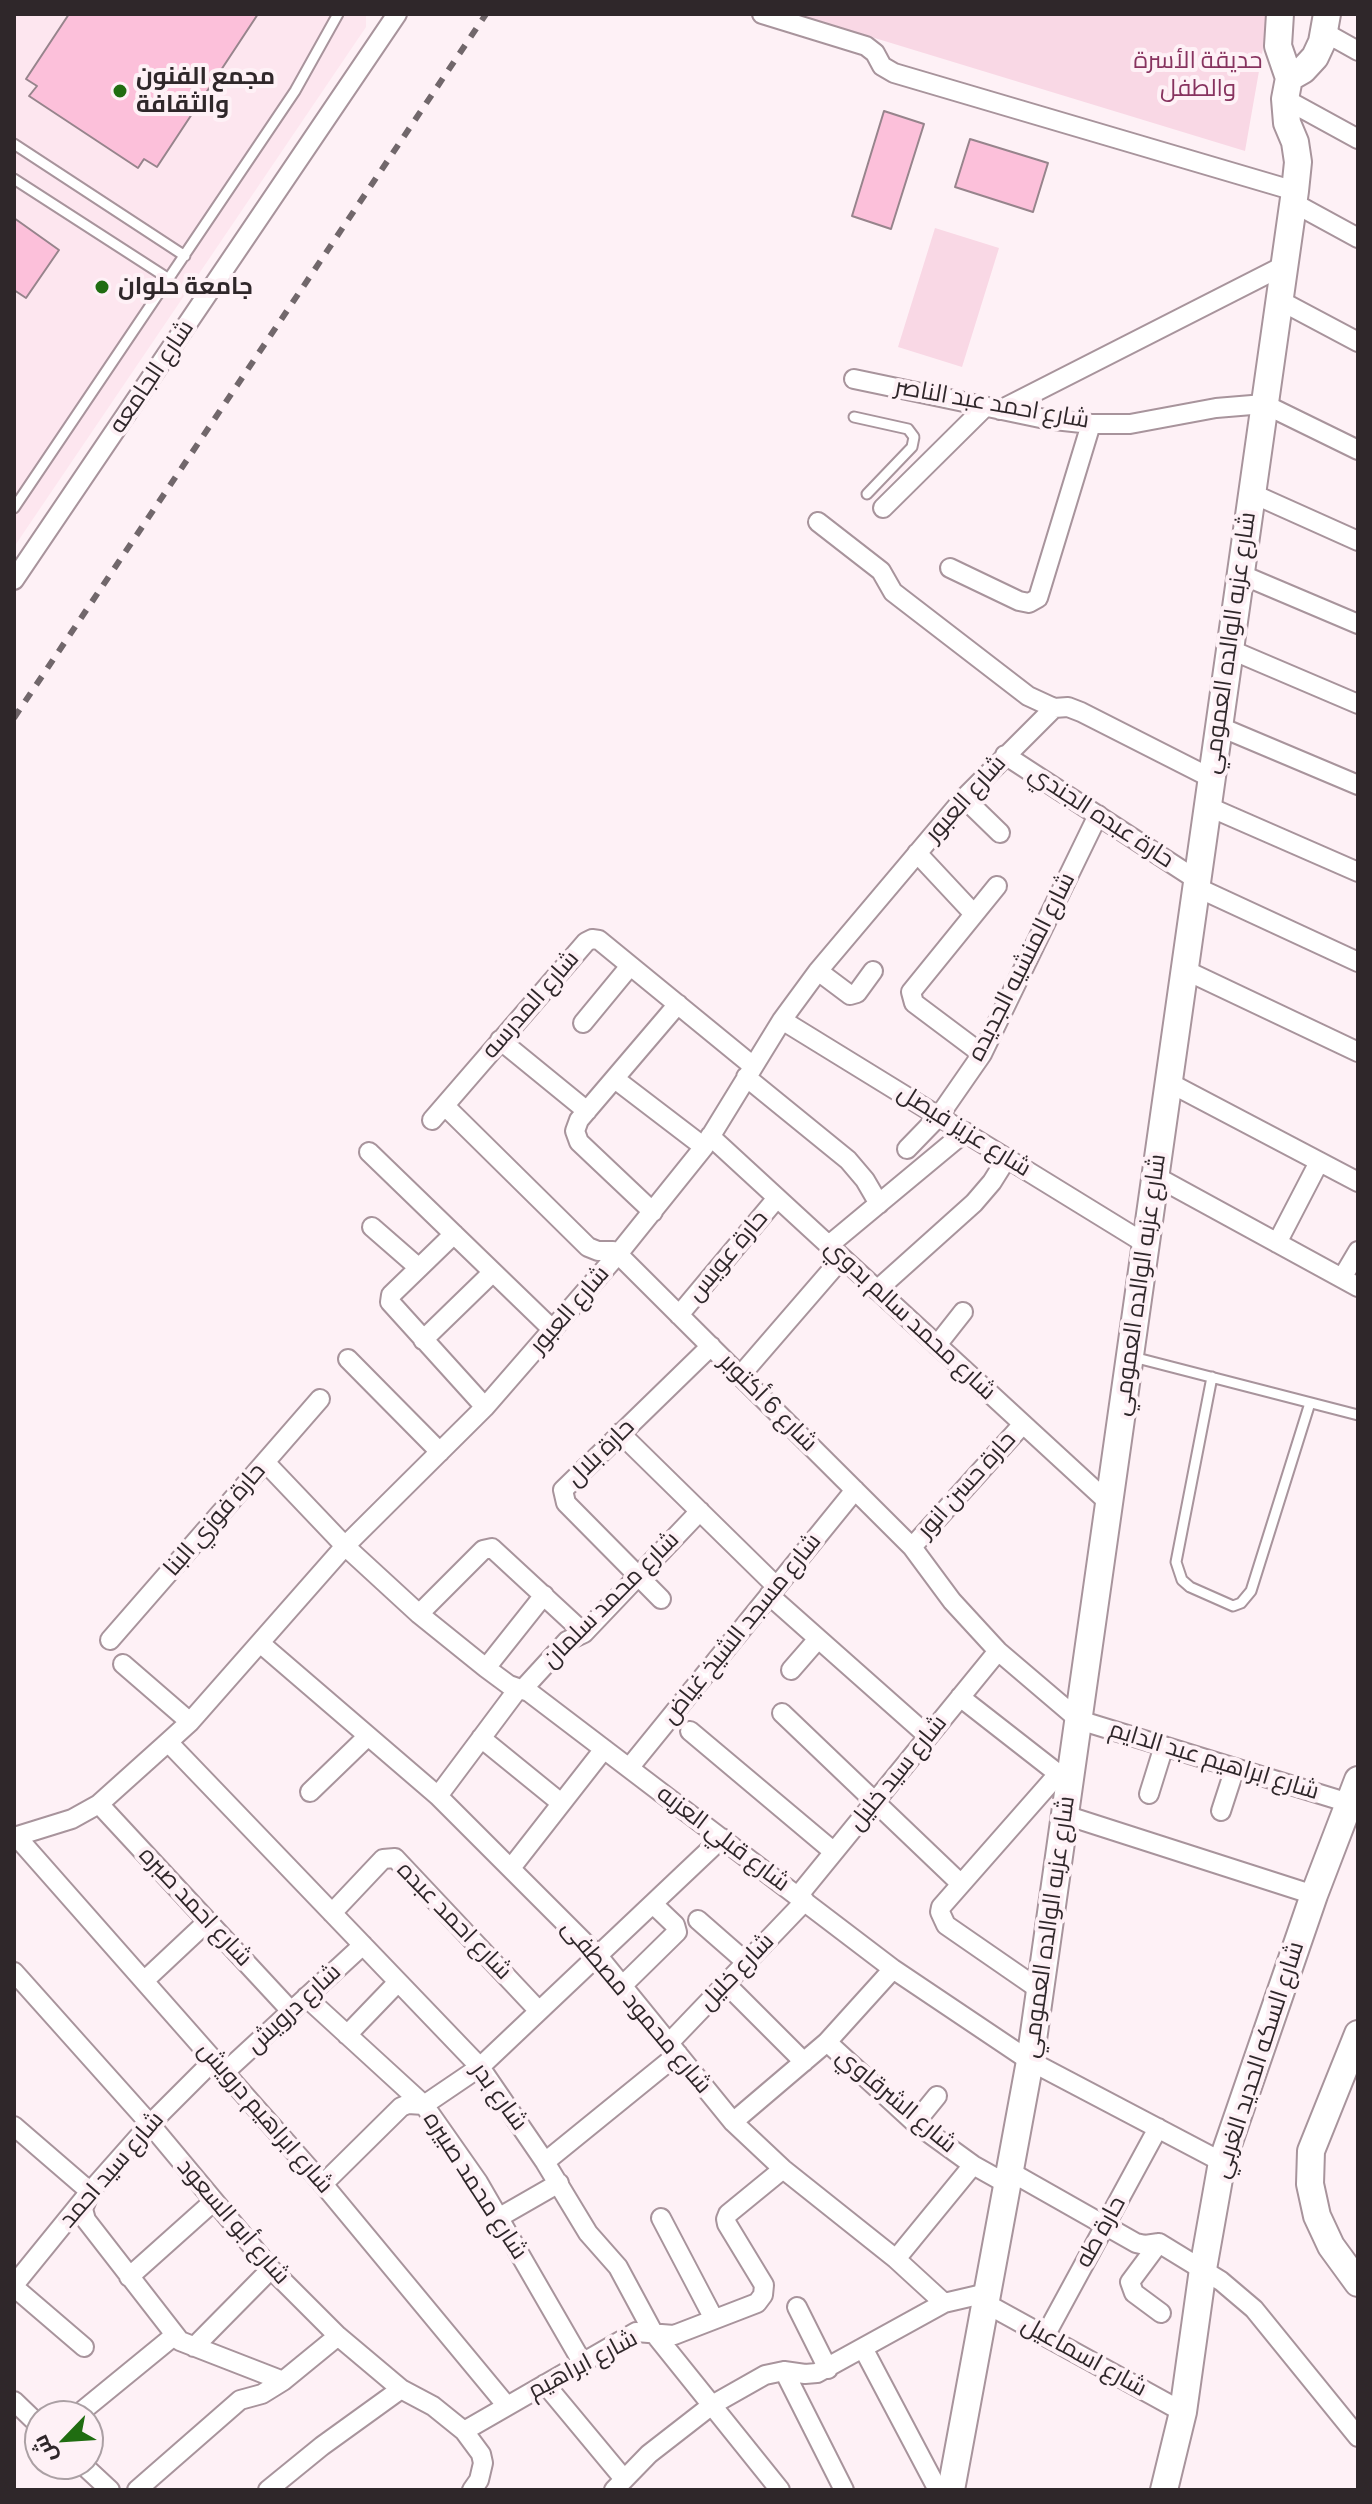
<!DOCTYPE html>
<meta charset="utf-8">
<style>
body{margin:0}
#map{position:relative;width:1372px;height:2504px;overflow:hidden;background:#fef1f6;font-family:Manrope,Cairo,sans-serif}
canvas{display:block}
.frame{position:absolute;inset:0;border:16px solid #2f272a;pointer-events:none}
.north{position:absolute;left:24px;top:2400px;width:80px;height:80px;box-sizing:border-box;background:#fef1f6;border:2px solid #aba0a4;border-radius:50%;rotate:245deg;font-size:22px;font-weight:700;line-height:32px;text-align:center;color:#2f272a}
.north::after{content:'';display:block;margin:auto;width:28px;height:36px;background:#206d11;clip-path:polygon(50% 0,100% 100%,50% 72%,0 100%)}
</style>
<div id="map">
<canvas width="1372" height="2504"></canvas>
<div class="frame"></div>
<div class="north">ش</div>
</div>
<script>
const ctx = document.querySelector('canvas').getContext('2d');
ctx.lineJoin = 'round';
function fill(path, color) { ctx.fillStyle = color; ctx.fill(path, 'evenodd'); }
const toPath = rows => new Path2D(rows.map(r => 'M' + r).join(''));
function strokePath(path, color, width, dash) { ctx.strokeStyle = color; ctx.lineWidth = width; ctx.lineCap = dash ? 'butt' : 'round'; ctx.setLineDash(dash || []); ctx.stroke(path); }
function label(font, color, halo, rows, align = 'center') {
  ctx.font = font + ' Manrope,Cairo,sans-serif'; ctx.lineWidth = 8; ctx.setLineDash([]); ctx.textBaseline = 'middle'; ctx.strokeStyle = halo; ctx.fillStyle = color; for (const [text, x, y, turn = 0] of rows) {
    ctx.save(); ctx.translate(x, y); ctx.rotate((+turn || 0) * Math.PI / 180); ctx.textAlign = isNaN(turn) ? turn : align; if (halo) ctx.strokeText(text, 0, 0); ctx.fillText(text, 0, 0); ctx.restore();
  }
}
const built = toPath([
 [14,14,366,14,366,27,14,547]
]);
const green = toPath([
 [796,14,1269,14,1245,151],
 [935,228,999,248,962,367,898,347]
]);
const building = toPath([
 [69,14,258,14,157,167,144,159,138,168,29,96,37,86,26,79,69,14],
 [884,111,924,124,891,229,852,216,884,111],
 [970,139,1048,163,1033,212,955,187,970,139],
 [14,218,59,250,26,298,14,290,14,218]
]);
const lane = toPath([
 [14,144,185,256],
 [14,179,169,279],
 [854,417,908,429,914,437,912,447,867,494],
 [14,508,295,91,338,14],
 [1133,1357,1358,1415],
 [1212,1377,1176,1562,1182,1580,1190,1587,1233,1606,1241,1603,1251,1591,1310,1403]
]);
const street = toPath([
 [762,14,866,46,875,53,882,66,894,73,1295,191],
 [1324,32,1358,51],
 [1285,99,1358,139],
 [1292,202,1358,238],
 [1279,300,1358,342],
 [854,379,1045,419,1091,424,1130,424,1216,408,1264,404,1358,450],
 [1000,410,1283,266],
 [1251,493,1358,541],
 [883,508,985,407],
 [818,522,881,571,893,592,1028,696,1054,708,1068,707,1081,712,1211,778],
 [950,568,1019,601,1029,603,1038,598,1091,424],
 [1240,574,1358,624],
 [14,580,397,14],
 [1229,649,1358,704],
 [1218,726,1358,785],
 [1005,755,1197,880],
 [964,798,1000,833],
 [1207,806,1358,872],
 [917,853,974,914],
 [1196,887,1358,962],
 [1185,970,1358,1052],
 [818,971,850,995,857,993,873,971],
 [782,1020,1146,1244],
 [583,1023,630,966],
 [500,1040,587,1111],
 [982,1054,914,1003,911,992,997,886],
 [746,1077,848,1160,865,1180,879,1204],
 [615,1079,704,1147],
 [1168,1082,1358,1182],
 [445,1106,588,1247,598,1251,613,1251,618,1254,912,1547,952,1601,998,1651,1079,1720,1349,1803],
 [432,1120,586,942,592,939,599,940,753,1066],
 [710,1136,1109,1503],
 [907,1149,939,1116,982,1054,1098,815],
 [369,1152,553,1330],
 [1155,1176,1358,1287],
 [653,1212,579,1142,575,1131,579,1120,678,1004],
 [372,1227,419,1268],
 [454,1234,391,1295,390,1302,485,1407],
 [1277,1243,1319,1162],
 [829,1245,965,1132],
 [1342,1278,1358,1251],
 [877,1290,974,1203,992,1182,1007,1158],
 [679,1315,777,1198],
 [423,1340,493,1272],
 [937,1345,963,1312],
 [348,1359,440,1452],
 [740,1376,842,1258],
 [620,1433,776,1586],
 [265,1462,345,1546,419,1614,486,1668,509,1685,529,1692,893,1969,1030,2061,1222,2162],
 [912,1547,1023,1424],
 [769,1595,928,1736],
 [661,1599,566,1503,563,1490,711,1346],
 [419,1614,483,1550,492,1548,584,1633],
 [110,1640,320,1399],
 [260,1643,438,1796,598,1956,733,2122,783,2169,896,2259,944,2303],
 [123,1664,190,1722],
 [486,1668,544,1595],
 [791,1670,818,1639],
 [523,1689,567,1641,584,1633,700,1511],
 [960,1697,1065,1779],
 [782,1713,961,1884],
 [690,1731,834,1852],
 [481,1738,561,1803],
 [168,1742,480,2067,545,2162,588,2233,618,2267,653,2332,780,2490],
 [629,1768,855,1490],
 [310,1792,368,1736],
 [1149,1794,1164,1746],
 [438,1796,518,1689],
 [99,1804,291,2011],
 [1221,1811,1235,1768],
 [1065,1815,1314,1895],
 [16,1836,323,2184,507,2406],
 [14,1837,72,1819,99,1804,168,1742,190,1722,345,1546,485,1407,618,1254,704,1147,782,1020,818,971,964,798,1054,708],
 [511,1868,604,1749],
 [798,1896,998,1651],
 [332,1913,383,1859,395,1858,539,2011],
 [698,1920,746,1962],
 [14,1972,150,2124,271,2269,338,2336,401,2389,433,2406,464,2431,481,2454,483,2463,479,2480,472,2490],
 [144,1981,208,1921],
 [726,1984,804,2062],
 [622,1986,677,1932,675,1925,653,1904],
 [1040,1990,946,1925,940,1912,941,1907,1058,1774],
 [306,1997,424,2105,478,2182,582,2362],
 [347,2035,398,1982],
 [827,2042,915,2123,973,2165,1007,2184],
 [669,2043,805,1901],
 [225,2072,363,1945],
 [733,2122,827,2042,893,1969],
 [915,2123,937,2096],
 [14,2126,87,2189,88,2197,83,2209,86,2220,180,2341,283,2381],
 [545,2162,678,2054],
 [1009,2171,1136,2243,1145,2245,1159,2243,1221,2281,1254,2309,1358,2437],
 [323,2184,401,2107,408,2104,424,2105,480,2067,722,1838],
 [498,2218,559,2183],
 [661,2218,714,2319],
 [1159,2243,1130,2282,1134,2293,1161,2313],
 [896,2259,973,2165],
 [129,2277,214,2201],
 [14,2285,88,2194,150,2124,214,2060],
 [14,2287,84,2347],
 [985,2303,1183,2412],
 [797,2307,828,2369],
 [1045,2336,1158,2128],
 [194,2347,271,2269],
 [863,2348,938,2490],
 [784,2371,844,2490],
 [545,2384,624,2479],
 [14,2401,40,2426],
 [76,2416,175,2335],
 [464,2431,636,2332,674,2335,757,2303,763,2295,764,2285,727,2224,726,2219,728,2214,783,2169],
 [82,2464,110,2490],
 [137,2490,240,2400,262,2394,283,2381,338,2336],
 [268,2490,322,2446,401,2389],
 [614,2490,649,2454,712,2405,765,2375,784,2371,805,2374,817,2373,944,2303,987,2293]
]);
const secondary = toPath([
 [1289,78,1303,70,1315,57,1322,42,1327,14],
 [1358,2034,1311,2151,1310,2184,1317,2216,1331,2246,1358,2283],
 [951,2490,1030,2061,1295,191,1298,162,1295,142,1287,123,1285,99,1289,78,1278,46,1280,14],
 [1164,2490,1183,2412,1203,2269,1222,2162,1314,1895,1358,1780]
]);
const rail = toPath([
 [14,718,486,14]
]);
const markers = [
 [120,91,8,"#206d11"],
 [102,287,8,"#206d11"]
];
const parkNames = [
 ["حديقة الأسرة",1198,61],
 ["والطفل",1198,89]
];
const poiNames = [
 ["مجمع الفنون",136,77],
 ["والثقافة",136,105],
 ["جامعة حلوان",118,287]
];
const streetNames = [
 ["شارع الجامعه",152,377,-56],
 ["شارع احمد عبد الناصر",992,404,10],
 ["شارع عزبه الوالده العمومي",1230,643,-82],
 ["شارع العبور",966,799,-48],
 ["حارة عبده الجندي",1101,817,33],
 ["شارع المنشيه الجديده",1022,967,-63],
 ["شارع المدرسه",531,1005,-49],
 ["شارع عزيز فيصل",964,1131,32],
 ["حارة عويس",728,1256,-50],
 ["شارع عزبه الوالده العمومي",1140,1285,-82],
 ["شارع العبور",570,1310,-49],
 ["شارع محمد سالم بدوي",910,1320,43],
 ["شارع 6 أكتوبر",768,1403,45],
 ["حارة بلال",601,1453,-45],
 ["حارة حسن انور",967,1485,-48],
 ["حارة فوزي البنا",215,1520,-49],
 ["شارع محمد سلمان",611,1600,-45],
 ["شارع مسجد الشيخ غياض",742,1629,-51],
 ["شارع ابراهيم عبد الدايم",1214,1761,17],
 ["شارع سيد خليل",898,1773,-51],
 ["شارع قبلي العزبه",723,1839,37],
 ["شارع احمد صبره",195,1907,47],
 ["شارع احمد عبده",454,1921,46],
 ["شارع عزبه الوالده العمومي",1049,1927,-82],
 ["شارع خليل",737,1972,-46],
 ["شارع محمود مصطفى",636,2007,50],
 ["شارع درويش",294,2009,-43],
 ["شارع السكه الحديد الغربي",1259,2060,-72],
 ["شارع بدر",499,2097,54],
 ["شارع الشرقاوي",896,2101,40],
 ["شارع ابراهيم درويش",265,2118,49],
 ["شارع سيد احمد",112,2170,-49],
 ["شارع محمد صبيره",475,2186,57],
 ["شارع أبو السعود",233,2222,49],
 ["حارة طه",1101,2232,-61],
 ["شارع اسماعيل",1084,2357,29],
 ["شارع ابراهيم",583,2365,-28]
];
fill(built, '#fde6ef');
fill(green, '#f9d8e5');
fill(building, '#fcc0da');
strokePath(building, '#97848c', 2);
strokePath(lane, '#a8949c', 13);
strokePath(street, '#a8949c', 22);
strokePath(secondary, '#a8949c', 30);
strokePath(lane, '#fff', 9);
strokePath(street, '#fff', 18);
strokePath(secondary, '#fff', 26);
strokePath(rail, '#71676b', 6, [10, 10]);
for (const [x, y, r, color] of markers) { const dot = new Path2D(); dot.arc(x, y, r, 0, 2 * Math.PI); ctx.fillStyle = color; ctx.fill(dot); strokePath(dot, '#fef1f6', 3); }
label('24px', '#87335f', '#fef1f6', parkNames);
label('bold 24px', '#2f272a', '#fef1f6', poiNames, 'left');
label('24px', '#2f272a', '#fef1f6', streetNames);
</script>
